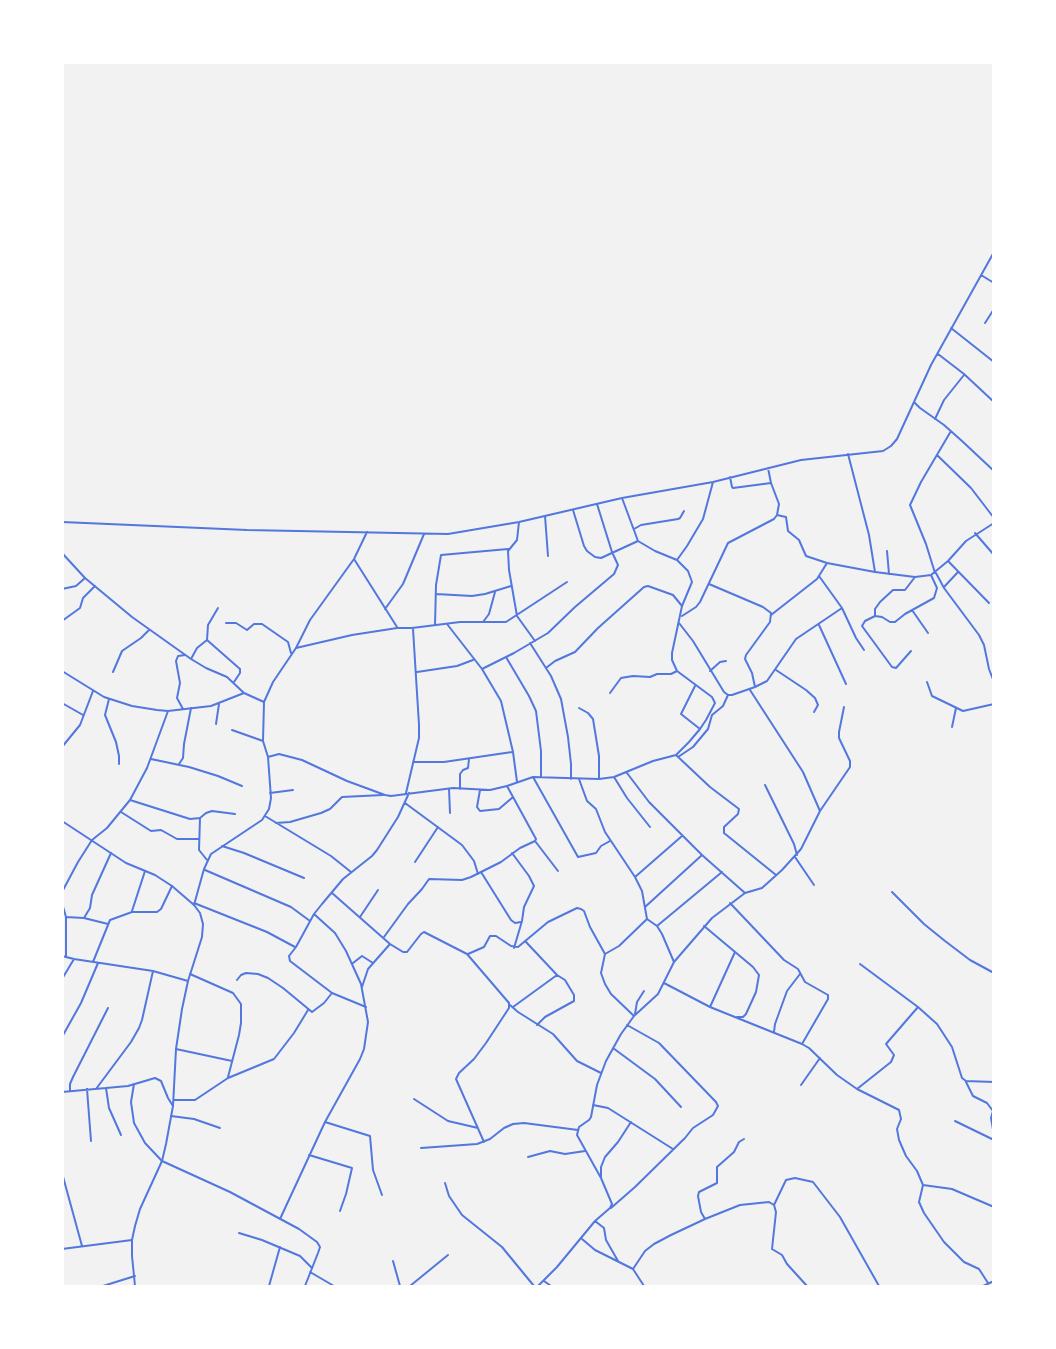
<!DOCTYPE html>
<style>
body{margin:0}
#map{position:relative;width:1056px;height:1349px;overflow:hidden;background:#f2f2f2;font-family:Cabin,sans-serif}
canvas{display:block}
.frame{position:absolute;inset:0;border:64px solid #fff;pointer-events:none}
</style>
<div id="map">
<canvas width="1056" height="1349"></canvas>
<div class="frame"></div>
</div>
<script>
const ctx = document.querySelector('canvas').getContext('2d');
ctx.lineJoin = 'round';
const toPath = rows => new Path2D(rows.map(r => 'M' + r).join(''));
function strokePath(path, color, width, dash) { ctx.strokeStyle = color; ctx.lineWidth = width; ctx.lineCap = dash ? 'butt' : 'round'; ctx.setLineDash(dash || []); ctx.stroke(path); }
const minor = toPath([
 [981,275,994,283],
 [985,323,994,309],
 [951,328,994,362],
 [938,354,964,374,994,402],
 [914,402,920,408,944,425,962,441,994,471],
 [935,419,944,400,964,375],
 [848,454,869,535,875,572],
 [937,455,971,488,994,518],
 [730,477,732,487,733,488,771,483],
 [573,510,584,546,587,551,595,557,601,558,638,541],
 [777,515,786,517,788,531,799,540,806,556,827,563],
 [545,516,548,556],
 [62,522,247,530,448,534,519,522,622,498,713,482,801,460,883,451,891,446,897,439,931,365,994,252],
 [519,522,517,540,508,551,509,570,517,616,535,641],
 [634,529,641,525,678,519,680,518,684,511],
 [975,533,994,555],
 [887,551,889,574],
 [62,553,85,578,132,617,191,659,206,668,227,677,244,693,264,702],
 [354,559,397,627],
 [677,560,687,546,703,519,713,482],
 [948,561,989,603],
 [935,573,926,544,910,505,921,482,951,431],
 [936,573,944,588,979,635,984,645,989,669,994,682],
 [819,576,842,608,856,638,864,650],
 [709,584,763,607,771,613,770,622,746,655,745,659,752,673,755,687],
 [944,587,958,572],
 [62,589,76,586,85,578],
 [436,594,472,596,485,594,511,586],
 [385,609,403,584,424,534],
 [912,610,928,633],
 [771,615,817,579,827,563,875,572,915,577,931,575,948,561,966,541,994,523],
 [682,616,696,607,700,602,728,543,774,519,777,515,779,504,771,483,768,468],
 [875,616,875,609,880,602,893,590,905,590,915,577],
 [62,621,80,608,83,598,95,586],
 [483,622,489,614,495,592],
 [226,623,236,623,247,630,254,624,262,624,288,642,291,653],
 [679,623,693,641,724,692,728,695,732,695,755,687,767,681,796,639,842,608],
 [447,624,482,669,501,701,513,752,517,782],
 [435,625,436,585,441,555,508,549],
 [819,625,846,684],
 [207,640,240,669,240,673,234,682],
 [530,643,551,676,561,699,568,737,571,764,571,779],
 [296,648,310,620,354,559,367,532],
 [911,651,896,668,892,667,862,626,865,621,875,616,882,617,890,622,895,622,905,614,934,598,937,588,931,575],
 [506,657,529,696,536,711,541,751,541,777],
 [191,659,197,648,207,640,208,625,218,608],
 [546,668,555,661,575,652,598,628,644,587,648,586,673,595,682,606],
 [482,669,514,653,548,633,575,607,614,574,618,565,612,552,597,504],
 [776,670,806,690,815,698,818,705,814,712],
 [62,671,104,697,132,706,157,710,168,711,211,706,244,693],
 [710,671,720,662,726,661],
 [113,672,122,651,141,638,149,630],
 [417,672,457,666,473,660],
 [927,682,932,696,963,711,994,704],
 [695,686,681,714,700,729],
 [750,690,803,772,820,811],
 [610,693,621,678,633,676,650,677,657,674,671,674,677,671],
 [109,699,105,715,116,742,119,756,119,764],
 [62,703,83,715],
 [579,708,588,713,593,719,599,756,599,779],
 [183,709,177,698,180,683,176,661,178,656,185,655],
 [216,724,219,704],
 [952,727,956,708],
 [232,730,263,741],
 [62,747,80,725,93,691],
 [676,755,710,787,739,809,738,814,724,827,724,833,776,875],
 [268,757,279,754,302,760,347,781,385,795,391,796,453,788,490,790,507,786,533,777,599,779,614,777,653,761,676,755,689,742,700,729,706,720,715,703,712,697,677,671,672,660,672,653,682,606,692,582,688,571,677,560,655,551,638,541,622,498],
 [678,757,693,747,708,729,712,715,723,706,728,695],
 [151,759,189,767,218,776,242,786],
 [413,762,444,762,512,752],
 [179,764,183,758,184,744,191,708],
 [627,773,649,802,702,855,745,893],
 [533,777,578,857,596,853,601,846,610,841],
 [614,777,627,798,650,827],
 [579,779,587,801,596,809,605,832,635,877,642,891,647,919,657,926,662,934,674,962],
 [765,785,794,844,797,855],
 [449,789,450,813],
 [460,789,460,774,463,770,468,768,469,759],
 [480,790,477,807,480,811,499,809,513,797],
 [270,793,293,790],
 [406,793,419,738,419,725,413,629],
 [130,800,190,819,200,818,206,813,212,811,235,814],
 [405,803,462,845,474,861,478,874],
 [121,812,151,831,161,830,177,839,198,839],
 [265,816,331,856,351,872],
 [200,818,199,850,207,860],
 [276,823,290,822,321,813,330,809,342,797,383,795],
 [535,841,558,871],
 [222,846,244,853,304,878],
 [512,853,529,876,534,886,524,907,522,921,514,948],
 [795,857,814,885],
 [415,862,438,827],
 [205,870,291,907,310,921],
 [481,872,511,920,515,923,521,922],
 [635,877,682,836],
 [62,892,78,862,92,840,107,828,130,800,147,768,168,711],
 [892,892,924,924,945,941,970,960,994,973],
 [332,893,390,944,403,952,407,952,421,934,424,932,467,954,509,1003,509,1008,486,1043,474,1059,459,1073,456,1079,484,1142],
 [62,903,66,917,66,957],
 [194,903,267,932,295,947],
 [730,903,784,960,798,969,805,982,828,995,828,999,802,1044],
 [194,905,204,869,211,854,262,820,269,809,271,798,268,757,263,741,264,702,273,682,296,648,352,635,397,628,412,628,460,622,506,622,567,582],
 [645,907,702,855],
 [132,911,145,871],
 [66,917,84,918,108,924],
 [360,917,378,890],
 [84,918,90,908,92,895,111,853],
 [657,926,722,872],
 [704,926,753,967,759,975,756,992,746,1014,743,1017,737,1017],
 [384,937,408,904,422,889,429,879,462,880,471,877,501,862,520,848,535,841,536,839,507,786],
 [468,954,484,947,490,936,496,936,511,946,518,947,548,922,577,908,581,909,584,911,590,927,605,954,601,973,605,984,611,994,634,1016],
 [605,954,619,946,647,919],
 [62,956,74,959,153,971,188,981],
 [93,962,110,920,132,912,157,912,161,909,172,886],
 [353,963,362,956,373,963],
 [860,964,918,1007,937,1024,952,1047,962,1078,966,1081,994,1082],
 [190,974,233,993,241,1004,241,1023,239,1035,228,1077],
 [62,979,74,959],
 [237,980,241,975,246,973,258,974,268,978,283,988,312,1012,324,1003,332,993],
 [664,983,710,1007,802,1044,809,1048,837,1075,857,1089,899,1110,901,1119,897,1129,899,1140,906,1156,917,1171,923,1185,952,1189,994,1207],
 [362,987,368,969,390,944],
 [510,1005,518,1012,553,1034,577,1061,601,1073],
 [366,1007,332,993,290,961,289,956,296,947,314,914,322,904,343,879,372,856,377,850,398,817,409,793],
 [513,1007,557,975,526,942],
 [710,1007,735,952],
 [635,1014,637,1002,644,991],
 [537,1025,545,1017,574,1001,574,995,565,980,557,975],
 [774,1032,775,1024,787,991,800,974],
 [62,1037,81,1003,98,963],
 [613,1048,655,1079,681,1107],
 [176,1049,232,1061],
 [966,1082,973,1096,987,1103,993,1111,991,1118,994,1135],
 [134,1084,131,1102,134,1123,145,1143,162,1161,230,1192,299,1229,317,1242,320,1247,318,1253,305,1286],
 [801,1085,820,1058],
 [106,1088,109,1108,121,1135],
 [87,1089,91,1141],
 [96,1089,131,1042,139,1028,142,1020,153,971],
 [857,1089,891,1062,894,1055,886,1044,918,1007],
 [70,1091,70,1084,73,1077,108,1008],
 [62,1092,128,1086,155,1078,161,1081,168,1098,173,1106],
 [414,1099,448,1121,478,1128],
 [174,1100,195,1100,228,1078,274,1059,294,1033,308,1010],
 [593,1105,608,1108,673,1149],
 [171,1116,194,1119,220,1128],
 [955,1121,994,1140],
 [325,1122,370,1136,373,1170,382,1195],
 [421,1148,477,1144,490,1139,504,1128,513,1124,524,1123,578,1130],
 [309,1155,352,1168,346,1194,340,1211],
 [528,1157,550,1151,565,1154,585,1151],
 [62,1173,82,1246],
 [601,1177,601,1167,605,1157,618,1142,631,1122],
 [445,1183,449,1196,462,1215,502,1247,534,1286],
 [923,1185,919,1202,924,1213,944,1242,964,1262,979,1269,988,1283],
 [774,1205,786,1180,795,1178,813,1182,840,1217,879,1286],
 [611,1208,635,1187,685,1138,693,1128,713,1115,718,1106,716,1102,659,1043,627,1025],
 [280,1219,325,1122,360,1059,364,1049,368,1022,361,984,346,951,335,933,314,914],
 [705,1219,701,1212,698,1196,699,1192,717,1183,717,1167,734,1152,739,1142,744,1139],
 [595,1221,604,1228,606,1240,618,1261],
 [239,1233,262,1240,300,1256,311,1267],
 [582,1239,595,1250,633,1269,644,1286],
 [62,1249,132,1240],
 [393,1261,400,1286],
 [633,1269,645,1251,654,1244,671,1235,705,1219,740,1205,769,1202,774,1205,776,1212,772,1249,782,1255,787,1264,807,1286],
 [310,1272,334,1286],
 [544,1281,551,1286],
 [103,1286,135,1276],
 [269,1286,280,1247],
 [410,1286,448,1255],
 [538,1286,557,1267,595,1221,610,1208,612,1204,601,1178,577,1135,579,1127,589,1120,591,1117,597,1085,606,1061,621,1034,634,1016,658,994,674,962,712,918,745,893,762,888,782,870,801,849,820,811,850,767,850,761,839,738,839,732,844,707],
 [983,1286,994,1281]
]);
const tertiary = toPath([
 [62,821,126,863,155,875,172,886,194,905,200,913,203,924,202,937,188,981,182,1009,176,1049,173,1106,166,1144,162,1161,140,1209,135,1226,132,1240,132,1256,135,1286]
]);
strokePath(minor, '#5277de', 2);
strokePath(tertiary, '#5277de', 2);
</script>
